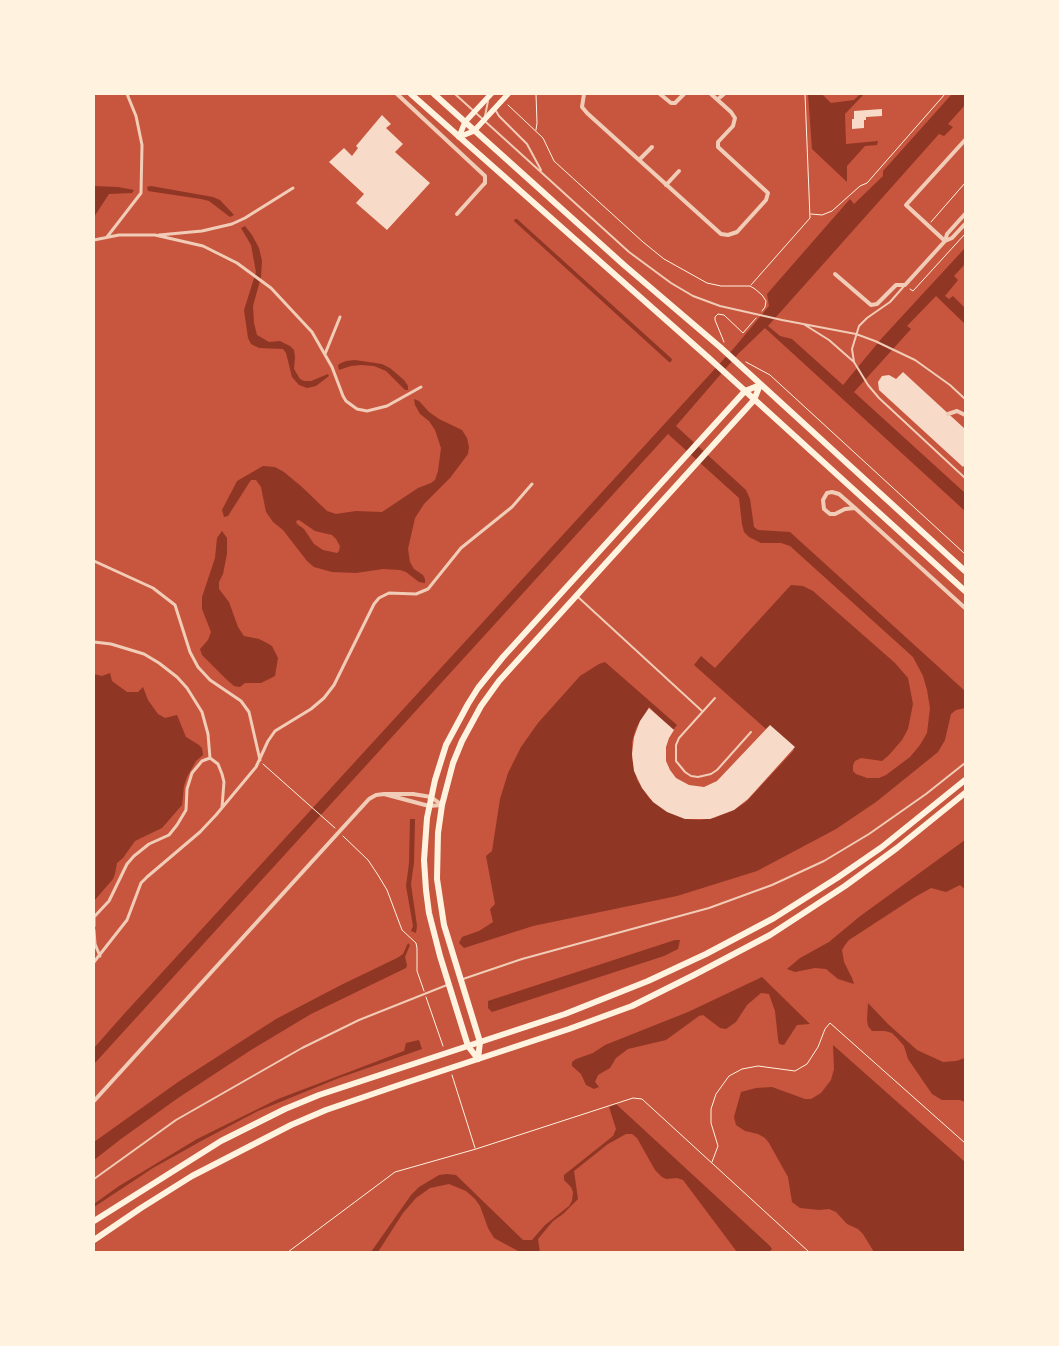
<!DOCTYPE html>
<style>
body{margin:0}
#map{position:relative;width:1059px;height:1346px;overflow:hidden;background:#c8553d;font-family:"Roboto Condensed",sans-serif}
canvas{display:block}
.frame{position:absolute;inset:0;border:95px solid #fff3e0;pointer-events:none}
</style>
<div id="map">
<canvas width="1059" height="1346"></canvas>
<div class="frame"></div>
</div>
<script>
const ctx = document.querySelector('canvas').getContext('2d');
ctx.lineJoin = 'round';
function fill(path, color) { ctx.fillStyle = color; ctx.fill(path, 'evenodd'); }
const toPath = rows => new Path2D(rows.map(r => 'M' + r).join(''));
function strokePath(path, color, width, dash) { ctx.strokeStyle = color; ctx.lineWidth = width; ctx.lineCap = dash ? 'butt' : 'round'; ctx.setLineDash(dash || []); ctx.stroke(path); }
const water = toPath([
 [808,94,822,94,831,103,854,100,860,94,864,94,845,114,846,144,878,141,877,145,865,146,847,166,847,182,812,149],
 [952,94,965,94,965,105,948,124,953,127,944,136,939,134,768,326,780,336,792,339,843,385,882,338,965,248,965,264,954,276,958,280,945,296,949,299,953,296,965,308,965,324,936,296,907,326,911,329,854,392,965,493,965,511,765,328,739,353,676,426,746,490,750,499,754,527,758,530,790,532,965,691,965,708,956,710,951,714,945,740,938,752,876,802,836,829,757,871,677,896,533,926,464,948,459,943,462,937,479,931,493,922,490,909,495,904,486,856,492,851,500,799,508,773,521,747,538,723,580,676,599,664,605,662,677,725,673,730,649,707,636,728,632,742,632,759,637,780,649,798,666,811,686,819,700,820,714,818,734,810,746,802,794,750,768,727,766,729,694,665,701,656,715,668,791,585,803,586,813,591,895,663,908,678,913,704,908,729,902,740,889,755,882,761,861,758,855,761,853,765,853,771,856,774,867,778,879,778,886,775,910,757,920,745,927,733,930,708,927,690,923,676,913,657,790,546,781,543,761,543,749,537,744,532,742,524,739,498,668,434,94,1064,94,1048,124,1014,734,348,769,306,767,294,850,199,854,204,883,176,883,171],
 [94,186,118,187,134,190,132,193,109,194,94,217],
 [151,186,213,197,220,200,234,215,230,217,209,201,201,199,148,191,147,187],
 [515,219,517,219,672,359,671,362,669,362,514,221],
 [245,226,252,235,259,248,262,261,261,277,253,306,254,323,257,335,269,342,280,341,290,346,294,350,295,357,294,369,300,379,304,381,311,381,328,374,329,376,316,386,307,388,299,385,292,377,286,353,283,349,259,348,251,344,248,338,244,310,256,272,251,245,241,228],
 [355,360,382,364,390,368,404,380,408,386,408,390,405,390,386,371,374,366,361,365,351,366,339,370,338,366,339,364,346,361],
 [414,399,419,401,429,412,439,419,462,430,467,438,469,447,468,454,450,478,424,504,415,518,408,549,410,562,414,569,423,575,425,579,425,583,419,582,406,572,400,570,383,569,356,573,332,572,314,567,307,561,283,530,273,522,266,512,261,487,256,480,251,480,249,483,228,516,224,517,222,510,237,481,263,466,275,467,284,472,302,487,327,511,336,514,356,511,382,512,418,488,431,483,435,480,438,471,441,448,435,430,429,421,420,414,415,405],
 [299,520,315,531,332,535,336,539,340,546,339,551,337,553,323,550,314,544,304,529,297,524,296,521],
 [222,531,227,538,227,554,223,574,219,582,219,589,229,602,238,627,244,636,259,639,267,643,272,646,278,658,275,676,261,683,245,683,240,687,234,686,226,679,202,655,200,649,208,640,211,632,202,609,202,597,215,558,217,538],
 [110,673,112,681,127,692,138,692,143,687,148,700,158,714,165,718,177,715,186,737,199,745,202,748,203,755,196,761,187,777,184,786,182,805,162,828,135,841,123,858,117,863,115,874,113,879,94,901,94,674,102,676],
 [410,819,415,819,414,863,411,884,417,926,416,933,411,931,413,926,406,886,409,863],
 [965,840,965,889,960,885,946,892,931,888,915,897,849,940,845,945,842,950,844,962,852,978,854,984,838,979,826,969,815,968,795,972,787,969,800,958,829,942,859,917],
 [675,940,680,940,678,949,664,956,492,1012,488,1008,488,1001],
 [408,943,410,945,405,957,407,965,406,968,311,1014,251,1050,178,1098,121,1139,94,1160,94,1142,178,1082,276,1019,341,985,397,958,403,954],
 [762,977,810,1024,797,1025,784,1045,779,1044,778,1039,775,1011,769,994,761,993,747,1005,736,1022,726,1029,720,1028,703,1015,699,1016,666,1040,628,1049,616,1058,610,1068,598,1075,595,1082,599,1087,594,1089,586,1085,581,1074,572,1066,572,1062,576,1059,593,1053,605,1045,688,1012],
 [868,1003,888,1024,917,1050,943,1062,956,1061,965,1058,965,1102,960,1100,942,1100,932,1094,908,1059,904,1046,898,1039,892,1033,885,1031,872,1031,868,1026,867,1020],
 [419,1040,422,1049,339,1078,258,1111,203,1140,153,1168,94,1207,94,1204,119,1186,197,1139,278,1099,404,1051,406,1043],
 [833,1045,965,1162,965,1252,874,1252,863,1234,858,1229,847,1224,836,1212,829,1209,819,1210,800,1208,792,1202,788,1177,769,1143,765,1138,758,1134,745,1131,736,1125,734,1117,741,1092,756,1088,772,1087,805,1099,811,1099,821,1093,831,1080,834,1069],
 [616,1104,770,1246,772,1249,769,1252,737,1252,683,1180,677,1178,666,1179,662,1177,655,1170,637,1138,632,1134,626,1134,608,1144,574,1171,578,1199,563,1214,553,1221,538,1239,540,1252,520,1252,494,1238,488,1228,480,1206,475,1199,466,1191,449,1184,430,1188,416,1198,403,1213,378,1252,371,1252,411,1195,419,1187,439,1175,447,1174,456,1175,523,1240,532,1240,545,1225,569,1206,572,1201,573,1192,571,1187,564,1180,564,1175,613,1136,616,1129,609,1107]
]);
const building = toPath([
 [882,109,882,116,866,117,866,120,864,120,864,128,852,129,852,119,854,119,854,111],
 [382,115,391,124,386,128,403,144,395,152,430,183,387,230,356,203,364,194,329,162,344,148,352,156,358,148,356,146],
 [903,372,965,429,965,464,963,467,879,390,878,382,882,376,889,375,896,379],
 [649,708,674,730,669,738,666,747,666,761,670,770,676,778,689,785,704,787,717,781,770,725,795,747,748,799,734,810,710,819,685,819,667,812,653,802,642,788,634,771,632,754,634,737,640,721]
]);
const path = toPath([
 [508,105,543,138,554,161,643,242,664,259,707,283,721,286,750,286,755,289,762,295,766,301,765,307,762,311],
 [536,130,537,123,536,94],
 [811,214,822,215,832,211,860,186,867,183,945,94],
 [931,222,965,183],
 [751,285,810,218,805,94],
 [910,289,913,291,965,234],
 [724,342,715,320,715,317,718,314,724,315,743,333,756,318],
 [746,362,770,375,965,554],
 [263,764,335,828],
 [343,836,368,860,378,875,387,890,402,930,416,943,417,948,417,971,424,991],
 [426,997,443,1046],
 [452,1075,475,1148],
 [712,1162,718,1146,711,1123,711,1109,716,1094,729,1076,742,1069,758,1066,795,1071,807,1064,818,1047,825,1029,830,1023,965,1143],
 [288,1252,395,1172,476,1149,633,1098,642,1099,809,1252]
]);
const service = toPath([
 [455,94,629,252,671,283,693,296,720,306,782,320,856,334,875,341,915,360,950,385,965,399],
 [496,111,499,116,527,144,541,170],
 [485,116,488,101],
 [805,325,829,340,854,362,868,385,879,398,965,478],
 [854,362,852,349,859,326,867,318,890,302,905,285],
 [578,597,702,711],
 [715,698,679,738,676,745,676,761,685,772,691,776,698,777,711,774,717,770,751,732],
 [463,979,522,959,709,908,772,885,824,861,869,834,926,794,965,763],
 [94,1179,176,1120,302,1048,359,1020,447,985]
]);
const pedestrian = toPath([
 [159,235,202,231,232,224,245,218,293,188],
 [107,237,141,193,142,145,136,116,127,94],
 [94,240,119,235,155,235,203,246,237,263,271,288,312,332,332,367,343,396,346,401,357,409,367,411,387,406,421,387],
 [325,354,340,317],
 [94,561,153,588,175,605,190,652,198,667,210,680,241,701,249,712,260,760],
 [94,642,111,644,144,654,159,663,177,677,187,688,202,712,208,734,210,758],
 [210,758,218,764,222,774,224,782,222,807],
 [94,917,109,901,127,864,134,856,149,844,169,835,177,825,186,810,187,789,192,773,202,761,210,758],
 [94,926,94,917],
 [94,930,95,944,100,956],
 [94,962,127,920,141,883,147,877,200,832,216,815,256,767,268,741,275,731,311,709,324,698,334,685,374,604,379,598,389,593,416,594,428,589,461,548,512,507,532,484]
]);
const minor = toPath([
 [397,94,485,176,485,183,483,185,457,214],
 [584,94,582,107,587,113,721,234,728,235,737,232,766,200,768,193,718,147,718,142,733,126,735,118,731,112,711,94],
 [660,94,671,103,675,103,684,94],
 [718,99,724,94],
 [639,160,652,147],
 [666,185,679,171],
 [945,241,906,205,965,140],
 [945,241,952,238,965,224],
 [835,274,871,305,877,304,896,285,905,285,945,241,947,234,965,214],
 [948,414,957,411,965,415],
 [855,508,845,509,835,514,830,514,824,509,823,500,827,493,832,492,839,494,855,508,965,608],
 [384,794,413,794,431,797,442,805,429,806,384,794],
 [94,1101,369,799,376,795,384,794]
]);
const secondary = toPath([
 [459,137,474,131,508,94],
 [459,137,465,122,491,94]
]);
const primary = toPath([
 [478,1059,468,1046,440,956,429,913,426,890,424,860,427,818,435,780,446,745,468,704,478,688,503,657,745,391,760,385],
 [478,1059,480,1042,444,925,437,879,438,833,442,805,453,763,462,741,481,706,499,681,754,400,760,385]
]);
const trunk = toPath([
 [411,94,710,359,965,591],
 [434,94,624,265,720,347,965,571],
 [94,1221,221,1141,285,1109,319,1095,565,1014,648,981,706,954,774,918,837,878,882,847,965,780],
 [94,1240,141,1208,192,1176,291,1125,326,1110,396,1086,569,1029,632,1006,694,975,770,935,845,886,897,848,965,793]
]);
fill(water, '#8f3625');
fill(building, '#f7dbc8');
strokePath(path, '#fff3e0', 1);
strokePath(service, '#f1ccb7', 2);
strokePath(pedestrian, '#f1ccb7', 3);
strokePath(minor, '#f1ccb7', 4);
strokePath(secondary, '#fff3e0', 5.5);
strokePath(primary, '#fff3e0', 6);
strokePath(trunk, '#fff3e0', 6);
</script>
